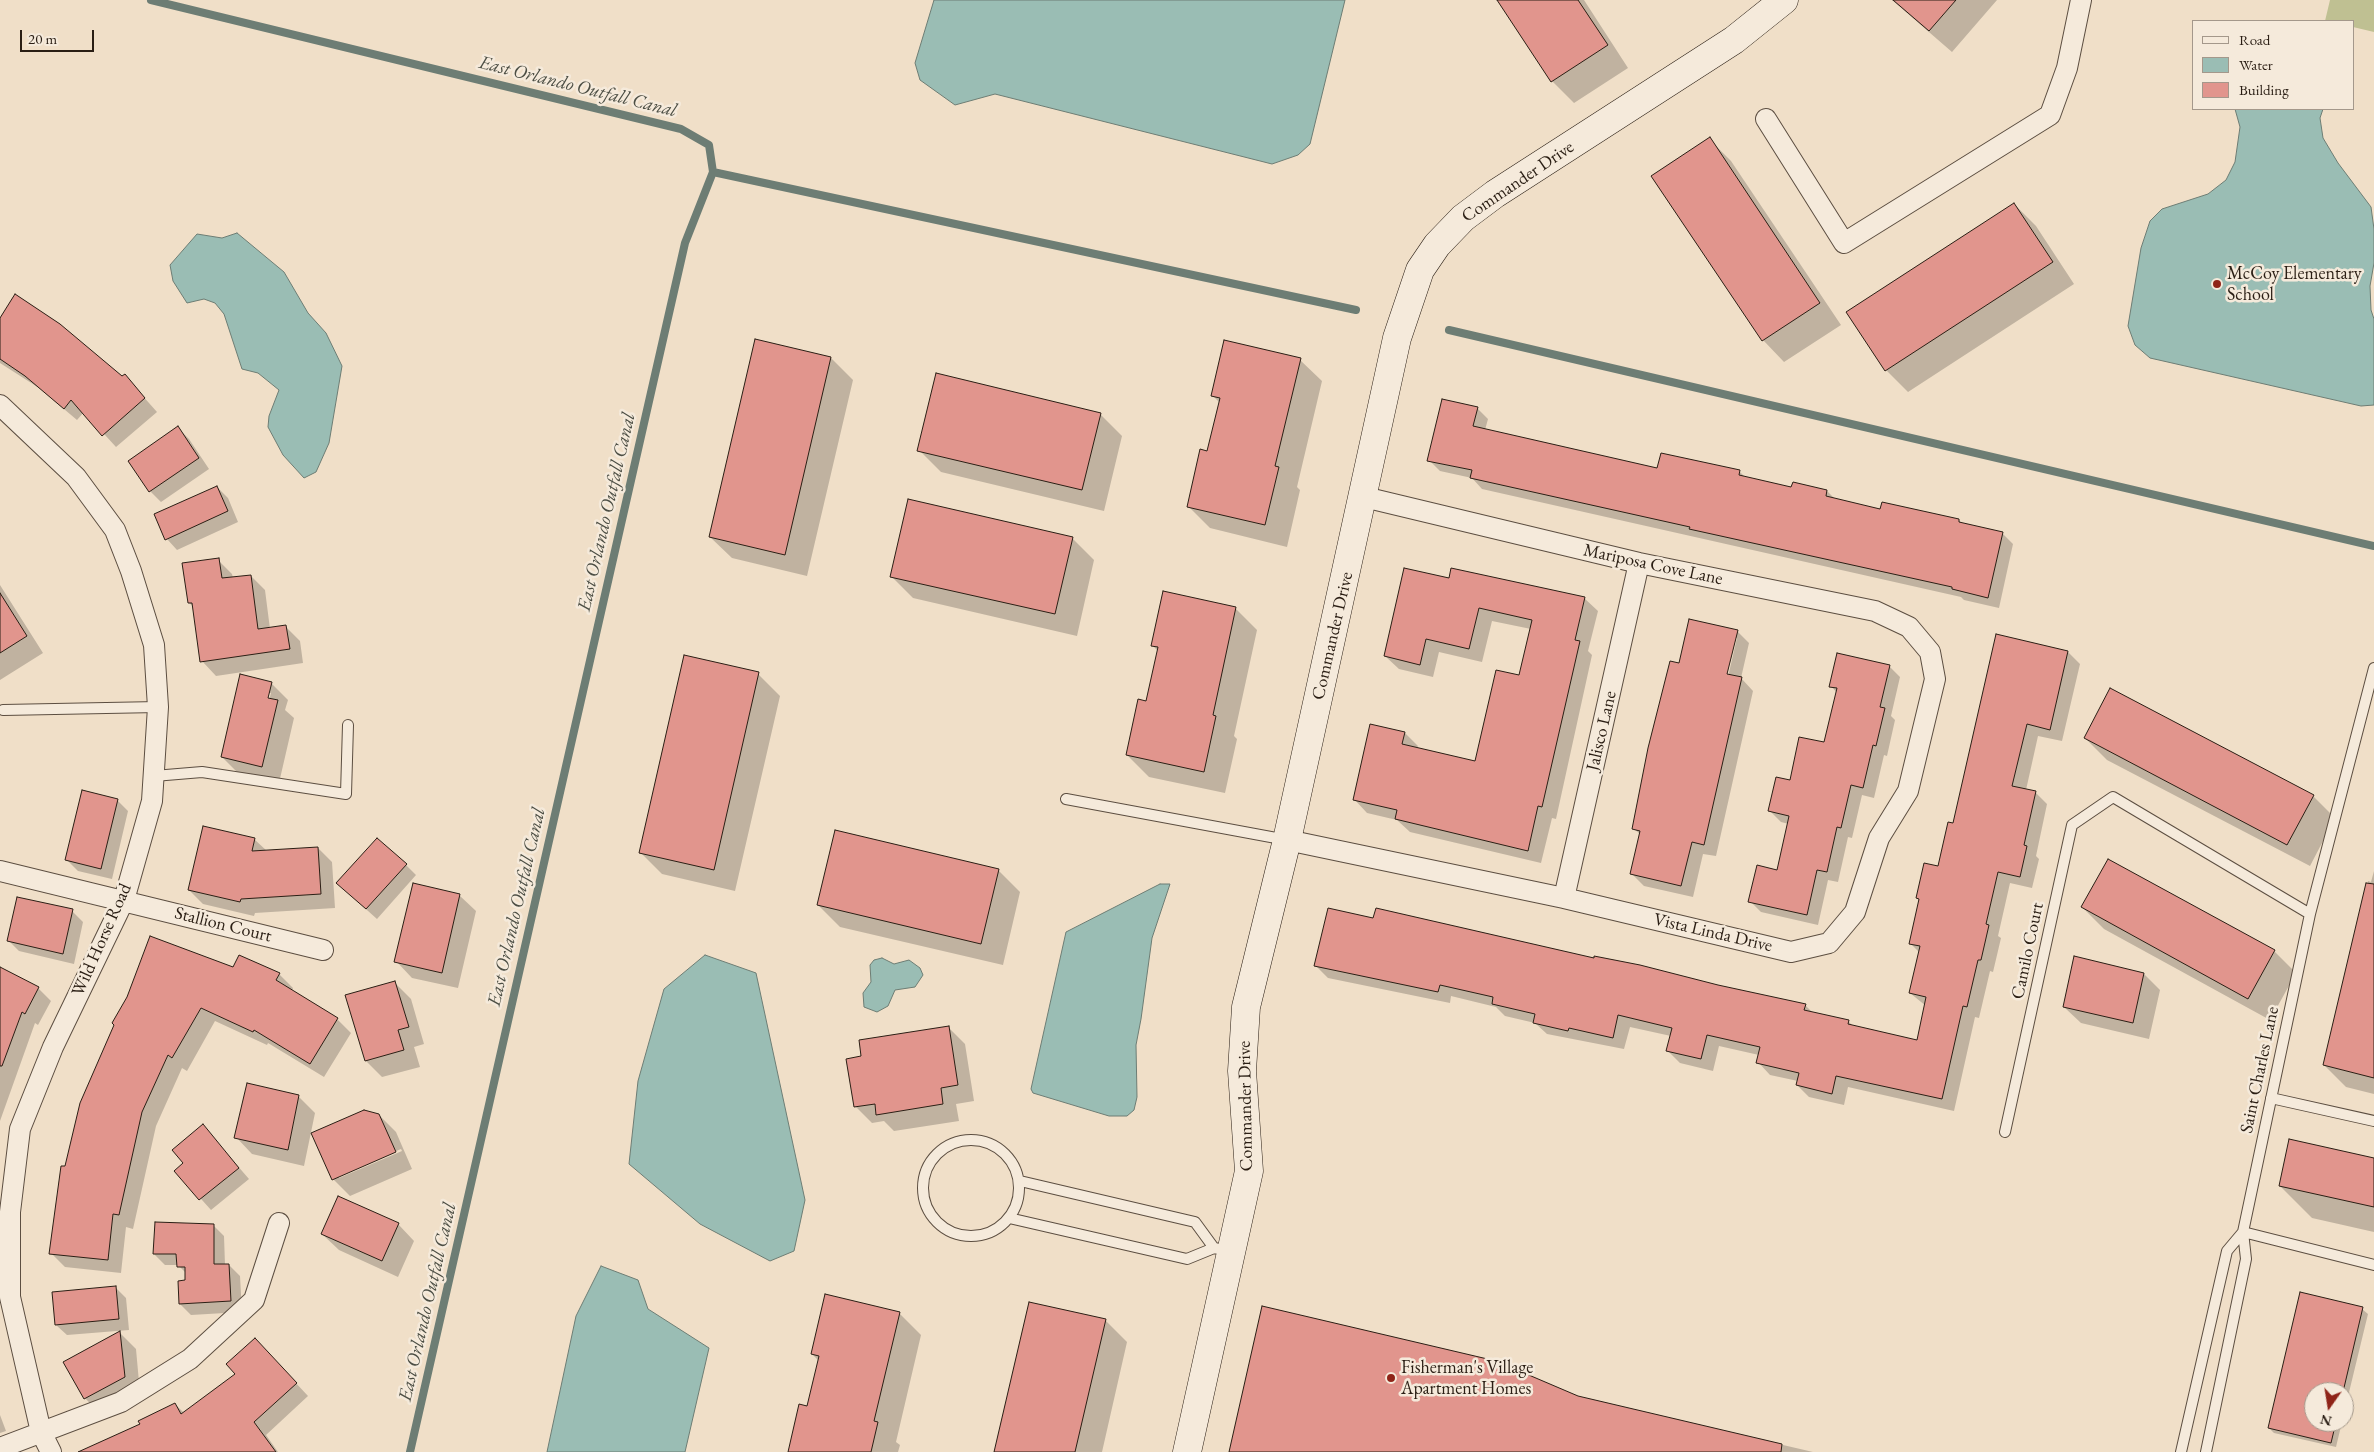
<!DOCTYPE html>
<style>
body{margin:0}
#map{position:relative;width:2374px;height:1452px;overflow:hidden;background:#f0dfc8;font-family:"EB Garamond",serif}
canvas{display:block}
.legend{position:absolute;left:2192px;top:20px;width:162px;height:90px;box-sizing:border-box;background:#f5eadb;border:1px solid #a4988b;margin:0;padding:6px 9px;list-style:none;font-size:15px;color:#2a1e14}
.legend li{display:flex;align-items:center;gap:10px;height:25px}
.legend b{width:25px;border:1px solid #a4988b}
.north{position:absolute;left:2304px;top:1382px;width:50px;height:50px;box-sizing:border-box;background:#f5eadb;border:1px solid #a4988b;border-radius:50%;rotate:193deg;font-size:14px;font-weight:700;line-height:20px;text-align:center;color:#2a1e14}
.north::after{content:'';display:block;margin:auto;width:18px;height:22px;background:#8f2418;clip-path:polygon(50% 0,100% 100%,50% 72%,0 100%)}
.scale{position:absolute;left:20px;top:30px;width:74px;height:22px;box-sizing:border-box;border:2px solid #2a1e14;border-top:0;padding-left:6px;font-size:15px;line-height:18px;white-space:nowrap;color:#2a1e14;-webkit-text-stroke:4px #f5eadb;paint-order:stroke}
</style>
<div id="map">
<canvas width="2374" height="1452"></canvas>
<ul class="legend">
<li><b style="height:6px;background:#f5eadb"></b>Road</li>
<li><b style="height:14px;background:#9abdb4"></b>Water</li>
<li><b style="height:14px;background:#e1958d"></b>Building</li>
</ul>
<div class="north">N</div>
<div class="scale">20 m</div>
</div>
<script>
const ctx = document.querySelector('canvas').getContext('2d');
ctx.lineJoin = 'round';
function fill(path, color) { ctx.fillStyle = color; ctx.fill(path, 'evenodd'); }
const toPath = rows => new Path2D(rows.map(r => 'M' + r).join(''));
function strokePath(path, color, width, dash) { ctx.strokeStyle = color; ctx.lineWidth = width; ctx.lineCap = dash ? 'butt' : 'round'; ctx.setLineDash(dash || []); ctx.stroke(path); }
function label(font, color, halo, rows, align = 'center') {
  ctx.font = font + ' "EB Garamond",serif'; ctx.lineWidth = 5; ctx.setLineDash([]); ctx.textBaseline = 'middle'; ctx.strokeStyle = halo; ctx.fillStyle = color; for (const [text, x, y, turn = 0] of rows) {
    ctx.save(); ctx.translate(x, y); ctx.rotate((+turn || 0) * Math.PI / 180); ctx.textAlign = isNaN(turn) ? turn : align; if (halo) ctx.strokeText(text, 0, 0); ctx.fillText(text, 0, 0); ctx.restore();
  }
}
const green = toPath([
 [2330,0,2374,0,2374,32,2353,27,2353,21,2325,21]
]);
const water = toPath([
 [934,0,1345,0,1310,144,1298,155,1272,164,995,94,955,105,920,80,915,63,934,0],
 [2235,109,2323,109,2320,118,2323,138,2338,163,2371,207,2374,229,2374,263,2370,286,2371,310,2374,319,2374,405,2361,406,2150,358,2135,345,2128,326,2141,248,2150,221,2162,209,2208,194,2226,180,2235,162,2240,127,2235,109],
 [237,233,284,272,308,313,326,333,342,366,329,443,316,472,304,478,283,455,268,427,269,416,279,390,258,373,242,369,224,314,215,303,204,299,187,303,173,281,170,265,197,234,222,238,237,233],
 [1160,884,1170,884,1152,938,1141,1019,1136,1045,1137,1097,1134,1110,1127,1116,1109,1116,1033,1093,1031,1089,1066,932,1160,884],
 [705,955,756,973,805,1200,794,1251,770,1261,700,1224,629,1164,638,1081,664,989,705,955],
 [882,958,894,964,909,960,920,968,923,975,915,987,895,990,888,1006,877,1012,864,1007,863,993,871,982,870,965,874,960,882,958],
 [601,1266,638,1280,648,1309,709,1348,685,1452,547,1452,576,1316,601,1266]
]);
const shadow = toPath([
 [1499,0,1584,0,1628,68,1574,103,1552,81],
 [1892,0,1997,0,1952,52],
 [1709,139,1731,161,1841,325,1784,362,1763,340],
 [2014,204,2036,226,2074,284,1908,392,1886,370],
 [0,317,122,378,125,376,157,412,116,447,84,412,77,420,39,388,0,363],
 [831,358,853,380,807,576,732,558,710,537],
 [1300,360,1322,381,1297,487,1300,490,1287,547,1210,528,1188,506,1208,453,1220,403,1212,395],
 [1477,408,1488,419,1485,430,1658,469,1739,471,1746,478,1792,488,1793,484,1827,491,1835,499,1881,510,1959,520,1962,524,2002,533,2013,544,1999,608,1964,600,1961,597,1482,489,1472,478,1440,471,1429,460],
 [1100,414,1122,436,1104,511,941,472,919,450],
 [178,428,189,439,209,469,161,502,150,491,129,461],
 [217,487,228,498,238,522,177,550,167,539],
 [1072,538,1094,560,1077,636,913,598,891,576],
 [218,560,232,574,233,578,251,576,265,590,270,629,286,627,300,641,303,663,216,676,202,661,194,607,189,603],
 [1450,580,1584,598,1598,611,1588,651,1592,655,1556,819,1552,818,1541,863,1410,832,1397,820,1367,813,1354,799,1405,733,1418,746,1417,748,1476,762,1520,676,1531,629,1492,621,1482,662,1439,652,1433,677,1399,669,1385,656],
 [0,585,43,653,0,680],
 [1235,608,1257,630,1234,736,1237,739,1225,793,1149,777,1127,755,1147,702,1158,651,1152,645],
 [1737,631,1749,643,1741,678,1753,691,1716,856,1703,854,1693,897,1644,886,1632,874,1641,835,1633,828,1680,664],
 [1734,638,1737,638,1727,681,1725,680],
 [2068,652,2080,664,2062,741,2038,736,2026,790,2035,792,2047,804,2036,856,2039,859,2032,888,2010,883,1998,936,2001,938,1993,972,1990,971,1979,1018,1975,1017,1954,1111,1848,1087,1844,1105,1809,1097,1797,1085,1798,1081,1770,1075,1758,1062,1759,1055,1719,1046,1713,1071,1680,1063,1668,1051,1671,1036,1630,1027,1624,1049,1547,1034,1535,1023,1505,1016,1496,1007,1451,996,1450,1003,1328,978,1316,966,1718,986,1805,1005,1813,1013,1848,1021,1853,1026,1918,1041,1926,1006,1910,993,1919,952,1910,943,1920,901,1917,897,1939,868,1954,825],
 [1889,666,1900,677,1891,716,1895,720,1887,756,1884,755,1874,798,1862,795,1852,838,1848,837,1838,882,1828,880,1818,925,1761,912,1750,901,1778,871,1789,824,1781,822,1770,811,1790,781,1825,744,1837,693,1831,686],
 [758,674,780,696,735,891,662,874,640,852],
 [271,683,288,700,285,710,294,718,279,783,239,774,222,757],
 [268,693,271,693,268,704],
 [2111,689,2313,796,2335,818,2310,866,2107,760,2085,738],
 [117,800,128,811,112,879,78,871,67,860],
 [254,839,267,851,318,848,332,862,335,908,255,913,254,916,203,904,189,890],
 [2108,861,2274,951,2296,973,2270,1020,2104,929,2082,907],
 [406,865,416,875,377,919,349,894],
 [998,870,1020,892,1003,965,840,927,818,905],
 [2374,871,2374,1094,2346,1087,2324,1065,2368,881,2371,882],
 [459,895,476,911,458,988,412,978,396,961],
 [72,911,83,922,74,964,19,951,8,940],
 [0,968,38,988,51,1001,38,1025,35,1023,0,1121],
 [234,968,279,974,293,988,292,991,337,1019,351,1033,324,1077,268,1043,267,1045,215,1021,187,1071,182,1068,156,1126,133,1229,126,1227,121,1273,65,1267,51,1253,66,1168],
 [2144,974,2160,990,2149,1039,2081,1023,2064,1007],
 [395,983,411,999,424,1044,414,1047,420,1067,382,1077,366,1061],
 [948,1027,965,1044,974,1101,956,1104,959,1121,894,1131,884,1121,872,1123,855,1106],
 [298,1096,315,1113,304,1166,252,1154,236,1137],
 [379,1115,396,1132,412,1169,350,1196,333,1179],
 [401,1149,402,1151,339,1178,339,1175],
 [203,1126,249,1179,211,1210,176,1171,185,1163],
 [2374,1159,2374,1232,2312,1218,2280,1186],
 [398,1224,414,1241,398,1277,339,1250,322,1234],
 [213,1225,224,1236,225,1265,229,1265,240,1276,242,1312,191,1315,180,1304,187,1274,178,1265,165,1265,154,1254],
 [116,1288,126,1298,129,1330,67,1335,56,1325],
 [2362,1309,2368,1314,2344,1413,2344,1392,2314,1392,2314,1422,2342,1422,2336,1447,2274,1433,2269,1428],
 [899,1313,921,1335,896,1442,900,1445,898,1452,789,1452,808,1407,819,1361,812,1354],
 [1105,1320,1127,1342,1102,1452,996,1452],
 [120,1333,136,1349,140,1393,101,1415,85,1398],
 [267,1352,308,1396,266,1435,278,1452,93,1452,175,1404,184,1413],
 [1578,1397,1813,1452,1230,1452],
 [0,1415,6,1431,0,1433]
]);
const stream = toPath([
 [151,0,681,129,709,145,713,172,685,243,410,1452],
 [713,172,1356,310],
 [1449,330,2374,546]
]);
const building = toPath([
 [1497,0,1578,0,1608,45,1551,82,1497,0],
 [1893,0,1956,0,1929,31,1893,0],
 [1710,137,1820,303,1762,341,1651,176,1710,137],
 [2014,203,2053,262,1885,371,1846,312,2014,203],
 [15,294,60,324,122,376,125,374,145,398,102,436,71,400,64,409,25,376,0,359,0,318,15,294],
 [755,339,831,357,785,555,709,537,755,339],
 [1224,340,1301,358,1275,466,1279,467,1265,525,1187,507,1200,449,1207,451,1220,398,1211,396,1224,340],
 [936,373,1101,413,1082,490,917,451,936,373],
 [1442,399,1478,407,1473,426,1657,468,1661,453,1740,470,1739,475,1791,487,1793,482,1827,490,1826,496,1880,509,1882,502,1959,519,1959,522,2003,532,1988,598,1952,589,1952,587,1689,529,1690,527,1470,478,1472,470,1427,461,1442,399],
 [178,426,199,458,149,492,128,461,178,426],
 [217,486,228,511,165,540,154,514,217,486],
 [908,499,1073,537,1055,614,890,577,908,499],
 [219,558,222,578,251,575,258,629,286,625,290,649,200,662,192,603,188,603,182,563,219,558],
 [1404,568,1449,578,1451,568,1585,597,1575,640,1580,641,1550,772,1542,807,1538,806,1528,851,1395,819,1397,810,1353,800,1370,724,1405,732,1402,744,1475,761,1496,670,1519,675,1532,620,1479,608,1469,649,1426,639,1420,665,1384,656,1404,568],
 [1163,591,1236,607,1213,715,1216,716,1204,772,1126,755,1138,699,1146,701,1158,647,1151,646,1163,591],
 [0,593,27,636,0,653,0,593],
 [1689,619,1738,630,1727,674,1742,677,1704,845,1692,842,1681,886,1630,874,1640,831,1632,829,1648,748,1670,661,1679,663,1689,619],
 [1996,634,2068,651,2050,730,2027,724,2012,786,2036,791,2024,845,2027,846,2020,877,1998,872,1986,924,1989,925,1981,960,1978,960,1967,1007,1963,1006,1942,1099,1836,1076,1832,1094,1796,1085,1799,1073,1756,1063,1760,1047,1707,1035,1701,1059,1666,1051,1672,1028,1618,1015,1613,1038,1569,1028,1568,1031,1533,1023,1535,1014,1492,1004,1493,997,1440,985,1438,992,1314,966,1328,908,1373,918,1376,908,1594,958,1594,956,1640,965,1718,985,1806,1004,1804,1010,1849,1020,1848,1024,1917,1040,1926,997,1909,993,1920,946,1909,944,1919,899,1916,898,1924,863,1938,866,1948,822,1953,823,1996,634],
 [1837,653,1890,665,1880,707,1885,708,1876,746,1873,745,1863,788,1851,785,1841,828,1837,827,1827,872,1817,870,1807,915,1748,902,1757,865,1777,870,1789,816,1768,811,1776,777,1790,780,1799,737,1824,742,1837,688,1829,687,1837,653],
 [684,655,759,672,714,870,639,853,684,655],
 [240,674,272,682,268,698,278,700,262,767,221,757,240,674],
 [2110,688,2314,795,2287,845,2084,738,2110,688],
 [82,790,118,799,101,869,65,860,82,790],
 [203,826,255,838,252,851,318,847,321,894,241,899,240,902,188,890,203,826],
 [835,830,999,869,981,944,817,905,835,830],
 [377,838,407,864,366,909,336,883,377,838],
 [2108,859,2275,950,2248,999,2081,907,2108,859],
 [413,883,460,894,442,973,394,962,413,883],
 [2366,883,2374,884,2374,1078,2323,1065,2366,883],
 [17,897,73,909,63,954,7,941,17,897],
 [150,936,233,967,239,955,280,973,276,980,338,1018,310,1064,254,1030,253,1032,201,1008,172,1058,168,1055,142,1112,119,1215,113,1214,108,1260,49,1254,61,1166,65,1166,80,1103,114,1025,112,1023,127,997,150,936],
 [2074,956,2144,973,2133,1023,2063,1007,2074,956],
 [0,967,39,987,25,1014,22,1012,2,1066,0,1066,0,967],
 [395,981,409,1027,398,1030,404,1050,365,1061,345,995,395,981],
 [949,1026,958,1085,941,1088,943,1104,876,1115,875,1104,854,1107,846,1059,861,1056,859,1040,949,1026],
 [247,1083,299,1095,288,1150,234,1138,247,1083],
 [364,1110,379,1114,396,1152,332,1180,311,1133,364,1110],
 [203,1124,239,1168,199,1200,174,1171,183,1163,172,1150,203,1124],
 [2289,1139,2374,1158,2374,1207,2279,1186,2289,1139],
 [338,1196,399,1223,382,1261,321,1234,338,1196],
 [155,1222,214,1224,214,1264,229,1264,231,1301,179,1304,178,1281,185,1280,185,1267,177,1267,176,1254,153,1254,155,1222],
 [116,1286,119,1319,55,1325,52,1292,116,1286],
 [2300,1292,2363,1307,2343,1392,2314,1392,2314,1422,2336,1422,2331,1443,2268,1428,2300,1292],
 [825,1294,900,1312,874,1421,878,1422,871,1452,788,1452,799,1404,807,1406,819,1356,811,1354,825,1294],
 [1029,1302,1106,1319,1075,1452,994,1452,1029,1302],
 [1262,1306,1496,1361,1578,1396,1782,1444,1781,1452,1229,1452,1262,1306],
 [120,1331,125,1377,84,1399,63,1362,120,1331],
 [255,1338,297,1383,254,1422,276,1452,78,1452,140,1424,138,1421,175,1403,181,1414,235,1374,226,1364,255,1338]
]);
const lane = toPath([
 [3,710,158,707],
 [154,776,202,772,346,794,348,725],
 [1066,799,1287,840],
 [2271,1098,2374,1121],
 [2005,1132,2072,825,2113,797,2310,914],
 '923 1188a48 48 0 1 1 96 0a48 48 0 1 1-96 0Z',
 [1020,1181,1195,1222,1214,1248],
 [1009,1218,1187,1259,1214,1248,1231,1251],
 [2243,1232,2374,1265],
 [2181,1452,2227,1251,2243,1232],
 [2206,1452,2246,1259,2243,1232,2310,914,2374,668]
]);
const street = toPath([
 [1766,119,1844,243,2050,115,2067,68,2081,0],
 [0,405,76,477,115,530,131,571,154,645,158,707,152,801,124,900,53,1047,20,1129,10,1212,10,1297,41,1432,51,1452],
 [1287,840,1564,898,1791,952,1829,943,1855,912,1879,838,1908,791,1935,679,1930,652,1909,627,1875,611,1639,563,1364,497],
 [0,871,323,950],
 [1564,898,1639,563],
 [0,1448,121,1402,190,1359,254,1300,279,1223]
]);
const secondary = toPath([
 [1187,1452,1249,1171,1242,1071,1246,1007,1287,840,1397,338,1420,270,1437,245,1463,218,1495,194,1734,40,1784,0]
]);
const markers = [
 [2217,284,5,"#8f2418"],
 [1391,1378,5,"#8f2418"]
];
const streetNames = [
 ["Commander Drive",1518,182,-34],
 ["Mariposa Cove Lane",1653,565,12],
 ["Commander Drive",1333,636,-77],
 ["Jalisco Lane",1602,731,-77],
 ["Stallion Court",223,925,14],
 ["Vista Linda Drive",1713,933,13],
 ["Wild Horse Road",102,940,-66],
 ["Camilo Court",2028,951,-78],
 ["Saint Charles Lane",2260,1070,-78],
 ["Commander Drive",1246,1106,-91]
];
const poiNames = [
 ["McCoy Elementary",2227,274],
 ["School",2227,295],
 ["Fisherman's Village",1401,1368],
 ["Apartment Homes",1401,1389]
];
const waterNames = [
 ["East Orlando Outfall Canal",578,87,14],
 ["East Orlando Outfall Canal",607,512,-77],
 ["East Orlando Outfall Canal",517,907,-77],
 ["East Orlando Outfall Canal",428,1302,-77]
];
fill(green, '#bfc092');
fill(water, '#9abdb4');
strokePath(water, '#6d7d74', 1);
fill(shadow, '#0003');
strokePath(stream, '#6d7d74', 8);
fill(building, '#e1958d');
strokePath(building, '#2a1e14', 1);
strokePath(lane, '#5c4e41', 12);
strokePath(street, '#5c4e41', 22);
strokePath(secondary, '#2a1e14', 29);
strokePath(lane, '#f5eadb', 10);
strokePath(street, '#f5eadb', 20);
strokePath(secondary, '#f5eadb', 28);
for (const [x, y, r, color] of markers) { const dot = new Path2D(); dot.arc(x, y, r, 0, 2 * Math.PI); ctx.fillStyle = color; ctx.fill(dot); strokePath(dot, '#f5eadb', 2); }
label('18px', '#2a1e14', '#f5eadb', streetNames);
label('18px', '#2a1e14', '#f5eadb', poiNames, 'left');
label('italic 19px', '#4c4e44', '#f5eadb', waterNames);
</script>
